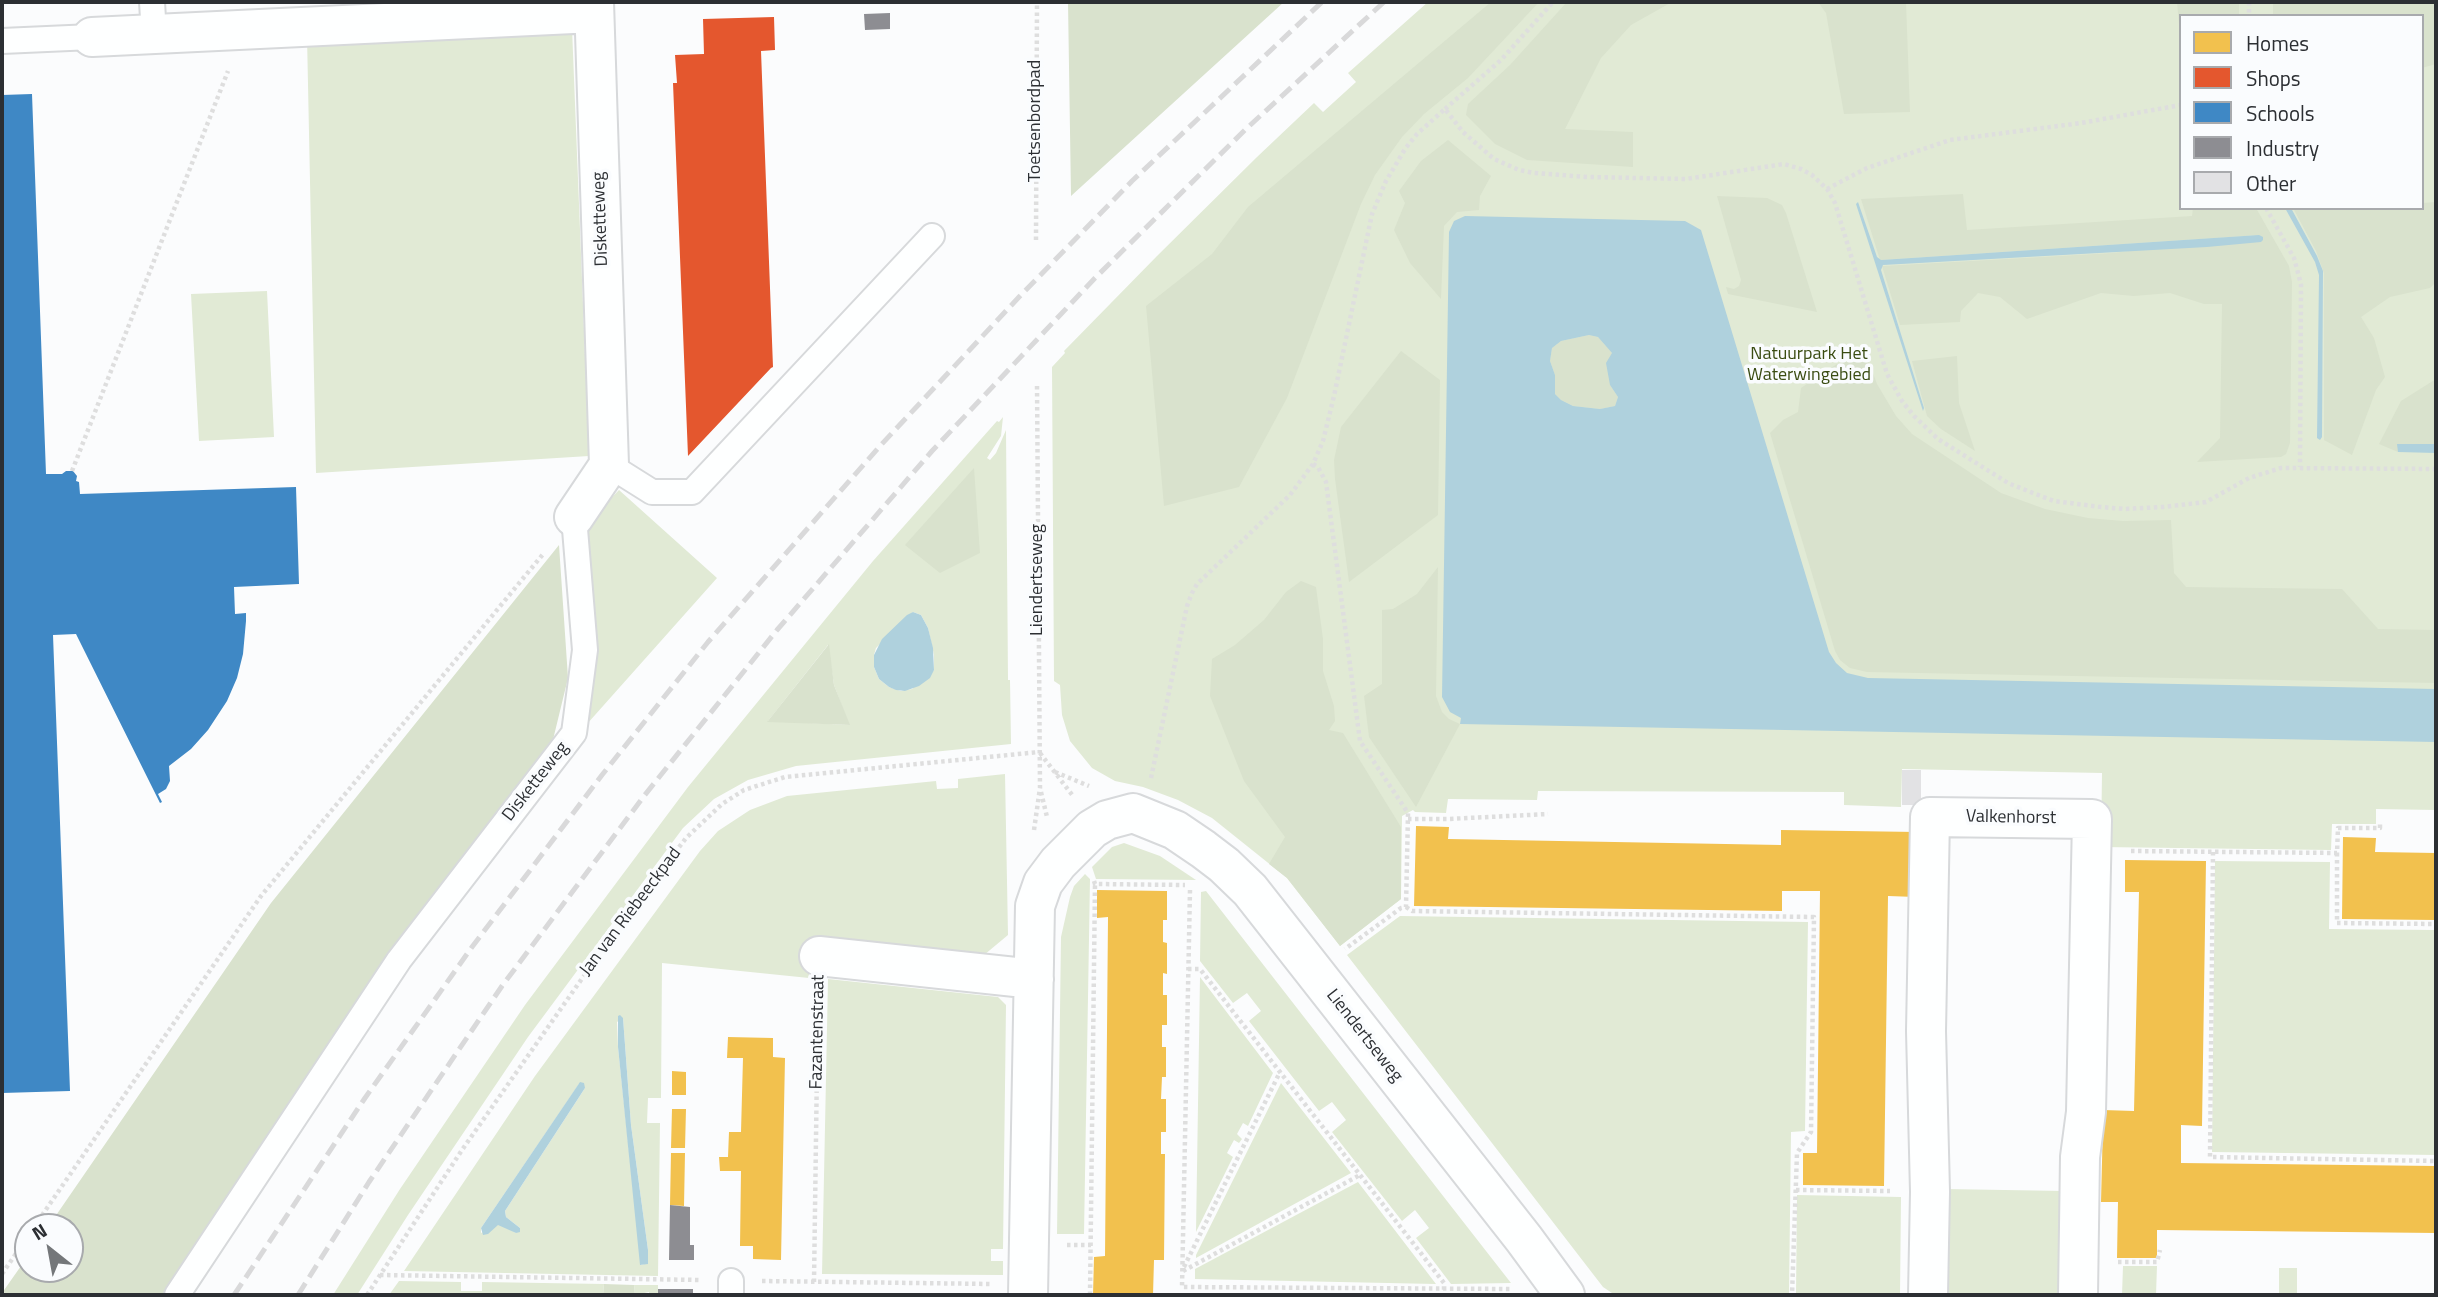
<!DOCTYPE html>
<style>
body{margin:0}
#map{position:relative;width:2438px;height:1297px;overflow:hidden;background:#fbfcfd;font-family:"Titillium Web",sans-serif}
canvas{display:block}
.frame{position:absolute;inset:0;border:4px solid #2c2f33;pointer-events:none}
.legend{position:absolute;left:2179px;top:14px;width:245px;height:196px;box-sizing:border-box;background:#fafcfe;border:2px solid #a8aaad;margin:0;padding:9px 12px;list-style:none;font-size:21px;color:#2c2f33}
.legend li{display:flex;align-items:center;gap:14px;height:35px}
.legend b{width:35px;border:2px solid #a8aaad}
.north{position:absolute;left:14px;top:1213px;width:70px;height:70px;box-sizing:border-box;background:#fafcfe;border:2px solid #a8aaad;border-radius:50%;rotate:329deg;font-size:19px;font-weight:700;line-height:28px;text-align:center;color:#2c2f33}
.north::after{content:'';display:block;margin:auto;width:24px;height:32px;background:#74777a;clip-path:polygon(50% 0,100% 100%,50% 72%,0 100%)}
</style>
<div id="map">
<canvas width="2438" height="1297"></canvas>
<div class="frame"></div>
<ul class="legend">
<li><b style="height:19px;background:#f2c14e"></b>Homes</li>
<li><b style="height:19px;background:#e4572e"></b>Shops</li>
<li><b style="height:19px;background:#3f88c5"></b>Schools</li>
<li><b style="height:19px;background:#8d8d92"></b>Industry</li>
<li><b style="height:19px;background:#e2e2e4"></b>Other</li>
</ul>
<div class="north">N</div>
</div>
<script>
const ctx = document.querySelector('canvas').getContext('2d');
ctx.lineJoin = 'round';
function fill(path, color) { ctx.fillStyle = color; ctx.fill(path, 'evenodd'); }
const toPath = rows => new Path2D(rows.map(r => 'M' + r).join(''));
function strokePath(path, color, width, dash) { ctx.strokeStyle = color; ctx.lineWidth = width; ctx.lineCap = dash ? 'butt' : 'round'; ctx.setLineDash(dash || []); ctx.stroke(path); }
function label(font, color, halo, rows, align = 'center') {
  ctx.font = font + ' "Titillium Web",sans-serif'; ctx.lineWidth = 7; ctx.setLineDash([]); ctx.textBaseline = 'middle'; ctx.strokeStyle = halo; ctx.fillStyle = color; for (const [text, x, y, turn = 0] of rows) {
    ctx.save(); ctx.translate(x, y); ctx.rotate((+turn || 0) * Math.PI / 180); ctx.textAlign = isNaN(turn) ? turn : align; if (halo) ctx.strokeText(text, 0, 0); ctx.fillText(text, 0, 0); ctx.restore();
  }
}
const green = toPath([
 [1428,2,2436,2,2436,810,2376,809,2376,824,2332,824,2331,850,2101,847,2102,773,1902,769,1901,807,1844,805,1844,792,1538,791,1537,800,1448,799,1446,813,1415,812,1413,810,1402,816,1401,899,1340,946,1287,878,1212,818,1178,800,1143,787,1115,781,1092,768,1070,741,1062,715,1060,685,1054,681,1052,367,1065,353,1064,351,1157,256,1257,157,1314,103,1323,112,1356,82,1348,73],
 [2181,16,2422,16,2422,208,2181,208],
 [572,28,589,456,316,473,307,36],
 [267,291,274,437,199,441,191,294],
 [1003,417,1001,436,987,458,990,460,996,453,1006,430,1008,680,1010,680,1011,744,796,766,748,780,714,799,683,828,528,1037,408,1215,357,1295,333,1295,400,1189,525,1005,688,787,873,561,997,421,999,422],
 [913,612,921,615,928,628,934,655,934,670,912,689,901,691,889,687,879,679,874,667,874,655,876,648],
 [828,645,834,685,849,725,768,721],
 [619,490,717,578,587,724,587,523],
 [1005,774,1008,935,984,955,811,937,809,978,662,963,661,1098,648,1098,647,1123,660,1123,658,1276,404,1271,535,1076,700,851,718,831,750,810,787,796,936,781,937,789,958,788,958,779],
 [623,1018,631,1125,648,1250,648,1263,641,1265,618,1047,617,1022],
 [579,1084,585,1088,505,1211,506,1217,520,1228,516,1233,502,1225,496,1225,481,1233,481,1228],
 [1124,843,1160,856,1196,880,1096,879,1092,867,1112,847],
 [2215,861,2330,862,2329,929,2436,930,2436,1155,2212,1152],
 [1085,874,1090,879,1084,1234,1057,1234,1061,937,1070,897,1074,886],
 [1206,891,1447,1201,1511,1283,1451,1284,1416,1238,1429,1228,1415,1210,1402,1221,1332,1132,1346,1120,1332,1102,1319,1111,1249,1021,1261,1011,1247,993,1233,1003,1200,961,1201,892],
 [1400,916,1808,922,1805,1131,1791,1132,1789,1295,1615,1295,1603,1287,1347,955],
 [1200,977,1273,1073,1248,1126,1243,1123,1237,1134,1242,1139,1239,1143,1234,1140,1227,1153,1233,1157,1196,1232],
 [828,979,998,997,1006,1005,1003,1249,991,1249,991,1261,1003,1261,1003,1275,822,1274],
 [1281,1083,1351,1173,1196,1258,1196,1255],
 [1358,1182,1436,1284,1195,1279,1195,1269],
 [1945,1189,2064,1191,2063,1295,1945,1295],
 [1797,1195,1901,1197,1900,1295,1796,1294],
 [2123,1266,2157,1266,2156,1295,2122,1295],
 [2279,1268,2297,1268,2297,1295,2279,1295],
 [399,1281,461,1282,461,1291,482,1291,482,1282,604,1284,603,1295,389,1295],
 [634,1285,658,1285,658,1295,649,1295,649,1292,635,1295],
 [2,1293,98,1293,97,1295,2,1295]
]);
const forest = toPath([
 [1068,2,1284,2,1071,196],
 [1491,2,1539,2,1468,78,1424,114,1402,137,1375,175,1361,204,1287,398,1239,487,1164,506,1146,306,1212,254,1248,207],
 [1567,2,1672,2,1631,25,1601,58,1565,129,1633,132,1633,167,1527,160,1495,144,1466,115,1468,104,1510,65],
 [1818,2,1906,2,1910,112,1844,114,1826,13],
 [2177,2,2239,2,2239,16,2181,16,2181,46],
 [2273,2,2436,2,2436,64,2422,68,2422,16,2273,16],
 [1448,140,1491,176,1480,196,1479,210,1457,212,1444,226,1441,299,1410,263,1394,230,1405,203,1399,191,1421,161],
 [1963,194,1967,230,2192,216,2193,208,2256,208,2289,266,2292,282,2290,443,2286,454,2281,457,2197,462,2220,438,2222,304,2204,304,2170,293,2134,296,2101,293,2027,319,2000,297,1978,293,1961,311,1960,322,1900,325,1882,266,2112,253,2259,235,1880,260,1861,199],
 [1717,196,1767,198,1782,205,1786,213,1817,312,1728,294,1726,287,1734,289,1739,286,1741,280],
 [2436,202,2436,282,2430,288,2390,297,2361,317,2374,338,2385,377,2376,390,2352,455,2324,440,2324,273,2316,251,2293,208,2422,208,2422,203],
 [1589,335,1598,337,1612,353,1610,385,1618,397,1615,406,1600,409,1573,406,1561,400,1555,394,1555,375,1550,361,1552,348,1561,341],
 [1401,351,1440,380,1438,515,1349,582,1335,479,1334,460,1341,427],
 [1957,356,1959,403,1975,451,1941,429,1927,416,1912,361],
 [1867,357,1877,384,1896,416,1912,434,2001,493,2045,509,2088,518,2123,521,2171,520,2174,573,2186,587,2342,589,2378,629,2436,630,2436,683,1867,672,1850,668,1840,660,1835,651,1770,433,1783,420,1798,412,1801,388,1837,364],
 [2436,379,2436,444,2398,444,2398,452,2379,444,2401,401],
 [974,468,980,553,940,573,905,545],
 [559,545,568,678,551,748,376,977,163,1295,2,1293,28,1256,28,1269,70,1269,70,1227,48,1227,271,903],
 [1438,567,1436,696,1442,712,1449,719,1460,724,1416,807,1369,737,1364,696,1382,684,1382,610,1393,609,1417,594],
 [1301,581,1316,587,1323,639,1323,671,1334,706,1335,721,1329,730,1343,733,1401,827,1401,899,1340,946,1287,878,1269,864,1285,837,1244,781,1210,696,1212,659,1235,645,1264,620,1286,592],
 [829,644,834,685,850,725,767,722],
 [604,1284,634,1285,635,1295,603,1295]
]);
const water = toPath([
 [1858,202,1877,257,1881,260,2259,235,2263,237,2263,240,2261,242,2207,247,1883,265,1881,270,1924,408,1923,411,1856,204],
 [2285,208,2291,208,2317,256,2323,271,2322,437,2320,440,2317,438,2319,275,2315,262],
 [1465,216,1685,221,1701,230,1829,652,1836,663,1847,673,1868,678,2436,689,2436,742,1460,724,1461,718,1450,712,1442,697,1449,232,1454,221],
 [1589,335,1598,337,1612,353,1606,363,1610,385,1618,397,1615,406,1600,409,1573,406,1561,400,1555,394,1555,375,1550,361,1552,348,1561,341],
 [2397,444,2436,444,2436,453,2398,452],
 [913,612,921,615,928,628,933,648,934,670,930,678,919,686,905,691,896,690,889,687,879,679,874,667,874,655,882,639,907,615],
 [620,1015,623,1018,631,1125,648,1250,648,1264,640,1265,618,1047,618,1016],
 [580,1082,584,1083,585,1088,505,1211,506,1217,520,1228,520,1232,516,1233,498,1225,488,1234,483,1235,481,1228]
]);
const homes = toPath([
 [1416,826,1449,827,1448,839,1781,845,1781,830,1917,832,1916,897,1888,896,1884,1186,1803,1185,1803,1153,1817,1153,1820,891,1782,891,1782,911,1414,906],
 [2343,837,2376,838,2375,852,2436,853,2436,920,2342,919],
 [2125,860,2206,861,2202,1126,2181,1125,2181,1163,2436,1166,2436,1233,2157,1230,2157,1258,2117,1258,2118,1202,2101,1202,2103,1122,2103,1110,2134,1111,2139,892,2125,892],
 [1097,890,1167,891,1167,920,1163,920,1163,942,1167,943,1167,974,1163,973,1163,995,1167,995,1167,1025,1162,1025,1162,1047,1166,1047,1166,1077,1162,1077,1161,1099,1166,1099,1166,1132,1161,1132,1161,1154,1165,1154,1164,1260,1154,1260,1153,1295,1093,1295,1094,1257,1105,1256,1108,917,1097,918],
 [728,1037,773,1038,773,1057,785,1058,781,1260,753,1259,753,1246,740,1246,741,1171,720,1171,719,1157,728,1157,729,1132,741,1132,743,1058,727,1058],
 [672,1071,686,1072,686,1095,672,1095],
 [672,1109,686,1109,685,1148,671,1148],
 [671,1153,685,1153,684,1206,670,1205]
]);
const shops = toPath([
 [774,17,775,50,761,51,773,367,771,368,688,456,673,83,677,83,675,55,704,54,703,19]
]);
const schools = toPath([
 [32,94,46,474,62,474,66,471,73,471,77,476,76,481,79,482,80,494,296,487,299,584,234,587,235,614,246,613,246,621,243,654,237,678,227,701,208,730,191,749,169,766,170,781,166,789,158,794,162,802,160,803,76,634,53,635,70,1091,2,1093,2,95]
]);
const industry = toPath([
 [890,13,890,29,865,30,864,14],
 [670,1205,690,1207,690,1245,694,1245,694,1260,669,1260],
 [658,1289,693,1289,693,1295,658,1295]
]);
const building = toPath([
 [1902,770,1921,770,1921,805,1902,805]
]);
const path = toPath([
 [2249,2,2249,16],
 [1445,109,1501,60,1553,2],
 [1827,189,1867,168,1950,140,2081,123,2181,105],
 [2266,208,2294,258,2301,284,2300,467],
 [1036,240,1037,2],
 [1313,464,1318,467,1326,482,1360,741,1408,813,1406,907,1401,908,1345,949],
 [72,471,228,71],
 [1040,753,1073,796],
 [1055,772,1089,786],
 [1151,778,1187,606,1192,593,1197,584,1290,495,1313,464,1323,441,1334,396,1372,214,1386,181,1405,149,1417,134,1445,109,1463,132,1494,159,1519,170,1534,173,1588,177,1686,179,1784,164,1801,169,1812,175,1827,189,1835,203,1887,374,1902,401,1914,416,1938,439,2008,483,2028,491,2054,501,2101,507,2124,509,2163,507,2206,502,2249,478,2281,468,2436,469],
 [1041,792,1047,817],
 [1408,819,1448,819,1548,814],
 [1034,830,1040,788,1037,383],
 [2131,851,2337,853,2338,828,2380,828,2380,824],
 [2213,852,2210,1157,2436,1161],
 [2337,853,2337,923,2436,924],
 [1094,881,1095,884,1185,885],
 [1190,890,1182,1287,1511,1289],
 [1406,907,1412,911,1814,917,1811,1132,1797,1153,1792,1295],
 [1188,969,1200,969,1280,1072,1444,1283,1444,1295],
 [1796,1190,1890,1191],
 [34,1227,261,896,544,553],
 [1067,1245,1091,1245],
 [2118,1262,2157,1262,2160,1250],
 [1184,1267,1280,1072],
 [1183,1271,1360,1175],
 [2,1274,28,1236],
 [380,1275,701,1280],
 [762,1281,991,1284],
 [814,1282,818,995],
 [367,1295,462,1150,609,940,686,838,722,804,744,790,785,777,1039,752],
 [1090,1295,1095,884]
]);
const lane = toPath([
 [152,2,154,35],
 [2,41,92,37],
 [609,465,652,492,692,492,932,236],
 [177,1295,399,960,574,733,585,650,574,517],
 [731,1295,731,1281]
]);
const street = toPath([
 [92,37,594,13],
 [574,517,609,465,594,2],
 [819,956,1034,979],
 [1028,1295,1035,906,1043,883,1058,863,1092,829,1107,820,1133,813,1175,830,1203,849,1224,865,1250,890,1524,1239,1565,1295],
 [1928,1295,1930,1192,1926,1031,1930,817,2092,819,2086,1112,2080,1157,2078,1295]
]);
const rail = toPath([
 [234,1295,365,1098,472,947,602,775,708,642,880,446,1019,297,1132,181,1322,2],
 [298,1295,369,1182,502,986,644,796,777,630,932,451,1095,278,1246,129,1384,2]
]);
const streetNames = [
 ["Toetsenbordpad",1036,121,-90],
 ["Disketteweg",601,219,-92],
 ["Liendertseweg",1038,580,-90],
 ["Disketteweg",536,782,-52],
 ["Valkenhorst",2011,818,1],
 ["Jan van Riebeeckpad",631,912,-53],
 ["Fazantenstraat",818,1032,-89],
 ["Liendertseweg",1364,1036,52]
];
const parkNames = [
 ["Natuurpark Het",1809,355],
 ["Waterwingebied",1809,376]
];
fill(green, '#e1ead5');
fill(forest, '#d9e2cd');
fill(water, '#afd1dd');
fill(homes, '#f2c14e');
fill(shops, '#e4572e');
fill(schools, '#3f88c5');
fill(industry, '#8d8d92');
fill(building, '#e2e2e4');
strokePath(lane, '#d7d9db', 28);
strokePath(street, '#d7d9db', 42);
strokePath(path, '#dedede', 4.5, [3.5, 3.5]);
strokePath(lane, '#feffff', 24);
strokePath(street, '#feffff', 38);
strokePath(rail, '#d9d9da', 5, [14, 7]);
label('18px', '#2c2f33', '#fafcfe', streetNames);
label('18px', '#3a4c12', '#fafcfe', parkNames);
</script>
